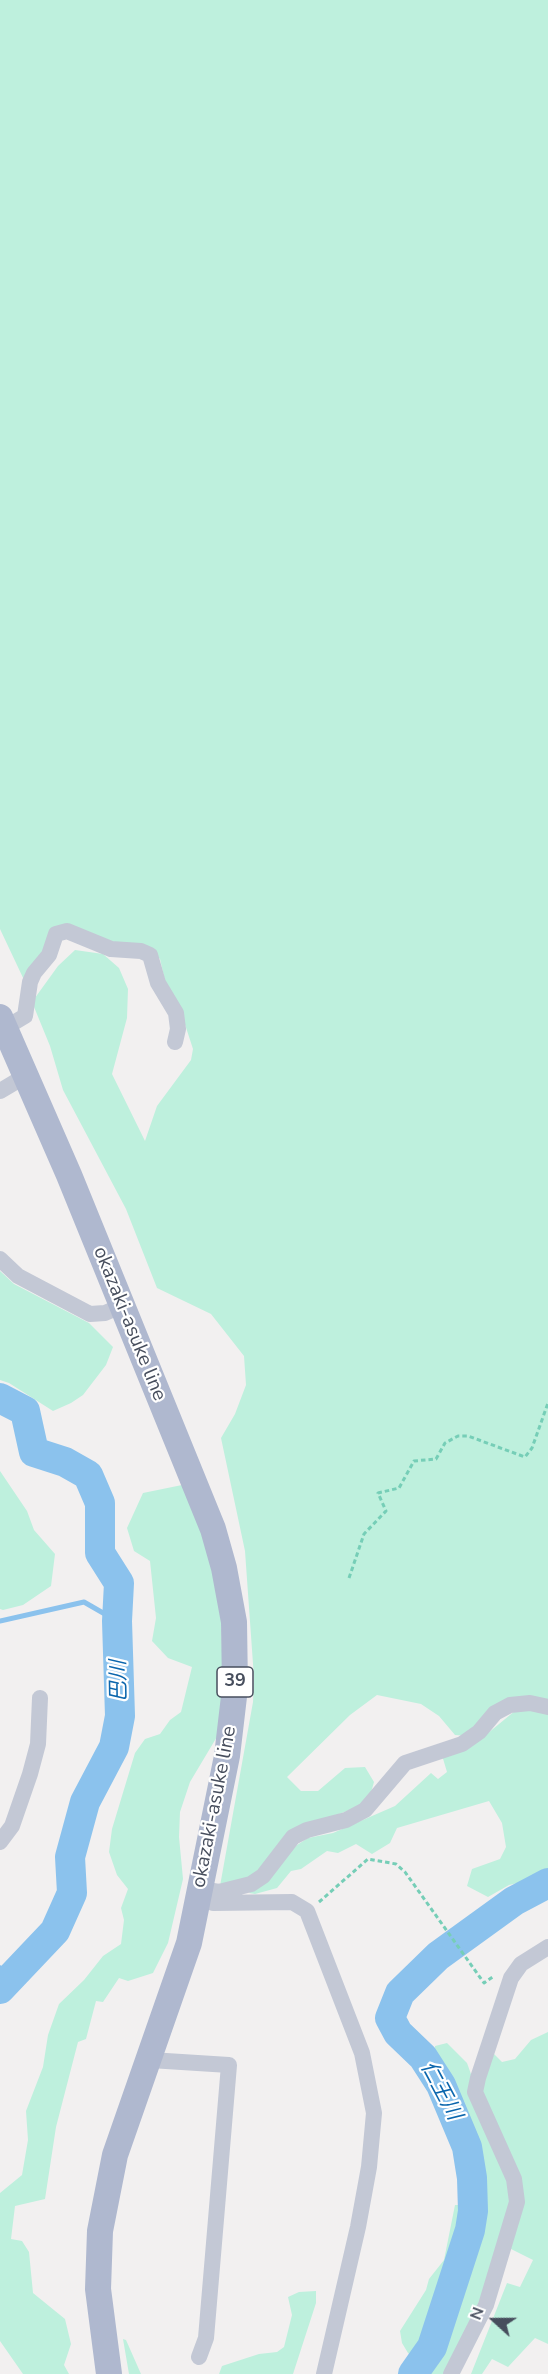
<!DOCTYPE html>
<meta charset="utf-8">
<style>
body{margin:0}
#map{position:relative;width:548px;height:2374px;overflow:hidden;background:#f2f0f0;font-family:"Nunito Sans",sans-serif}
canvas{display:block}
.north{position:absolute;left:464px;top:2290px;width:60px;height:60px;-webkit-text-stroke:4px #fff;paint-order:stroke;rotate:291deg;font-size:16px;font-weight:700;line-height:24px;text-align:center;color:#474e5d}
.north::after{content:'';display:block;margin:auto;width:21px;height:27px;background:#474e5d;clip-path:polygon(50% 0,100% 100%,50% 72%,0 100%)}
</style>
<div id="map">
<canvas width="548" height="2374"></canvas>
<div class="north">N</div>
</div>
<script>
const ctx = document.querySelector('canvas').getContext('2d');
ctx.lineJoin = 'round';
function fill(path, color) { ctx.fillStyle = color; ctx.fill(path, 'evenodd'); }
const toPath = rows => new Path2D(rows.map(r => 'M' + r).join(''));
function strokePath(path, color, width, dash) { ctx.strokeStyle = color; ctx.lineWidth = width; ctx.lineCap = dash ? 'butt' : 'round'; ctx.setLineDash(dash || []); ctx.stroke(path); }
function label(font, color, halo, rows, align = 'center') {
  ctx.font = font + ' "Nunito Sans","Noto Sans JP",sans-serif'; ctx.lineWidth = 4.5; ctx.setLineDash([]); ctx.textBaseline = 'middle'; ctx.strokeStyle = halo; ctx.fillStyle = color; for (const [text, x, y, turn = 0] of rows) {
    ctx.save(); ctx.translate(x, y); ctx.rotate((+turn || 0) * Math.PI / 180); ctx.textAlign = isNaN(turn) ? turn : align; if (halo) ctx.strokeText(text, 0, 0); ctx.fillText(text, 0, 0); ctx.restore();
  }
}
const green = toPath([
 [0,0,548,0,548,1700,528,1698,468,1736,455,1735,439,1716,421,1704,377,1695,350,1715,287,1777,301,1791,318,1791,345,1768,365,1767,374,1782,368,1803,310,1825,253,1881,220,1886,253,1702,254,1678,245,1551,221,1438,235,1414,246,1385,244,1356,211,1314,157,1288,126,1209,63,1090,50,1046,32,1002,58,966,75,950,103,954,119,968,128,989,127,1018,112,1074,145,1141,157,1106,191,1060,193,1049,179,1006,167,990,160,959,151,950,118,945,71,928,25,982,0,929],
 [0,1271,14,1284,89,1323,113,1347,106,1365,83,1395,71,1403,53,1411,9,1383,0,1380],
 [0,1471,27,1511,34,1530,55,1554,51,1586,23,1605,3,1610,0,1609],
 [182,1485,220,1577,224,1725,190,1782,180,1812,179,1837,183,1879,168,1943,153,1973,128,1981,119,1978,103,2002,96,2001,86,2039,78,2042,56,2127,45,2199,15,2206,11,2239,22,2241,29,2252,33,2293,65,2319,71,2344,64,2365,69,2374,23,2374,0,2341,0,2193,22,2175,28,2140,26,2111,43,2067,48,2035,59,2004,84,1980,103,1956,121,1944,124,1920,121,1908,128,1889,117,1875,109,1852,112,1829,135,1753,145,1739,160,1734,170,1720,181,1712,192,1667,168,1658,152,1641,156,1618,150,1561,134,1551,127,1528,143,1493],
 [516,1710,548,1711,548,1876,509,1885,488,1897,467,1886,472,1869,500,1859,506,1847,502,1823,489,1801,397,1828,390,1843,372,1854,356,1844,338,1853,327,1851,301,1869,291,1871,277,1888,255,1894,249,1893,297,1845,308,1838,333,1833,395,1806,431,1773,438,1779,447,1772,441,1752,476,1743],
 [548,2032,548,2344,535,2338,508,2367,492,2359,482,2374,471,2374,507,2283,520,2287,533,2260,509,2248,522,2202,480,2088,494,2054,502,2062,515,2059,531,2040],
 [447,2043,467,2063,510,2183,510,2205,489,2281,444,2374,426,2374,450,2318,477,2222,479,2194,478,2169,458,2100,443,2080,435,2057,435,2046],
 [455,2205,463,2205,464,2218,430,2331,416,2359,408,2353,402,2343,400,2331,426,2290,429,2279,444,2260],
 [316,2291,316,2303,293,2374,219,2374,222,2366,259,2354,277,2352,284,2347,292,2315,288,2297,299,2292],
 [123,2339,126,2340,141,2374,129,2374]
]);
const stream = toPath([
 [0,1621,84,1602,117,1621],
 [0,1968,8,1980]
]);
const river = toPath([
 [0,1398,25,1411,34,1452,65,1462,88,1475,100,1503,100,1553,119,1583,117,1621,120,1716,114,1747,85,1802,70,1857,72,1893,55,1931,0,1989],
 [413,2374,432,2347,470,2230,473,2211,472,2178,467,2147,441,2085,423,2057,398,2033,390,2018,400,1993,438,1956,514,1901,548,1883]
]);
const path = toPath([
 [349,1578,364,1534,386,1511,378,1493,399,1488,414,1461,436,1459,445,1443,458,1436,468,1436,525,1457,532,1448,548,1403],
 [319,1902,368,1859,396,1864,405,1872,484,1983,494,1976]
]);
const minor = toPath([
 [5,1028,25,1016,30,982,34,973,49,955,56,934,67,931,111,949,141,951,150,955,158,983,176,1013,178,1029,175,1042],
 [0,1091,27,1075],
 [0,1259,18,1276,90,1314,105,1313,121,1306],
 [0,1842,12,1826,30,1774,38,1744,40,1698],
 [201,1889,219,1892,251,1884,263,1876,293,1837,307,1830,346,1820,365,1810,405,1763,462,1744,479,1732,495,1713,510,1705,530,1703,548,1707],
 [198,1896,213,1903,292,1902,307,1911,362,2053,374,2113,369,2167,358,2227,324,2374],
 [150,2060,229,2065,206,2338,199,2357],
 [451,2374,486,2305,517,2202,514,2179,475,2092,478,2078,511,1978,521,1964,548,1947]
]);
const primary = toPath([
 [0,1017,69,1175,213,1529,224,1568,234,1622,235,1688,227,1756,189,1943,115,2155,100,2231,98,2289,109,2374]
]);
const shields = [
 [235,1682,36]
];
const shieldNames = [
 ["39",235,1682]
];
const streetNames = [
 ["okazaki-asuke line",129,1324,68],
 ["okazaki-asuke line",215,1807,-79]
];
const waterNames = [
 ["巴川",120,1681,-91],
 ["仁王川",440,2091,62]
];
fill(green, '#bef0dd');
strokePath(stream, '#8bc2ed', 5);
strokePath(river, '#8bc2ed', 30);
strokePath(path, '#76ceb7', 3, [4.5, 3]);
strokePath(minor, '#c3c8d5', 16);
strokePath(primary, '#afb8cf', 26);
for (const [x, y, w] of shields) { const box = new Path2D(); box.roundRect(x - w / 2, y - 15, w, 30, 4.5); ctx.fillStyle = '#fff'; ctx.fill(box); strokePath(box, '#474e5d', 1.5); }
label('bold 18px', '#474e5d', null, shieldNames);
label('20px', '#474e5d', '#fff', streetNames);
label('italic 21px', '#0b66ad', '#fff', waterNames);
</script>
